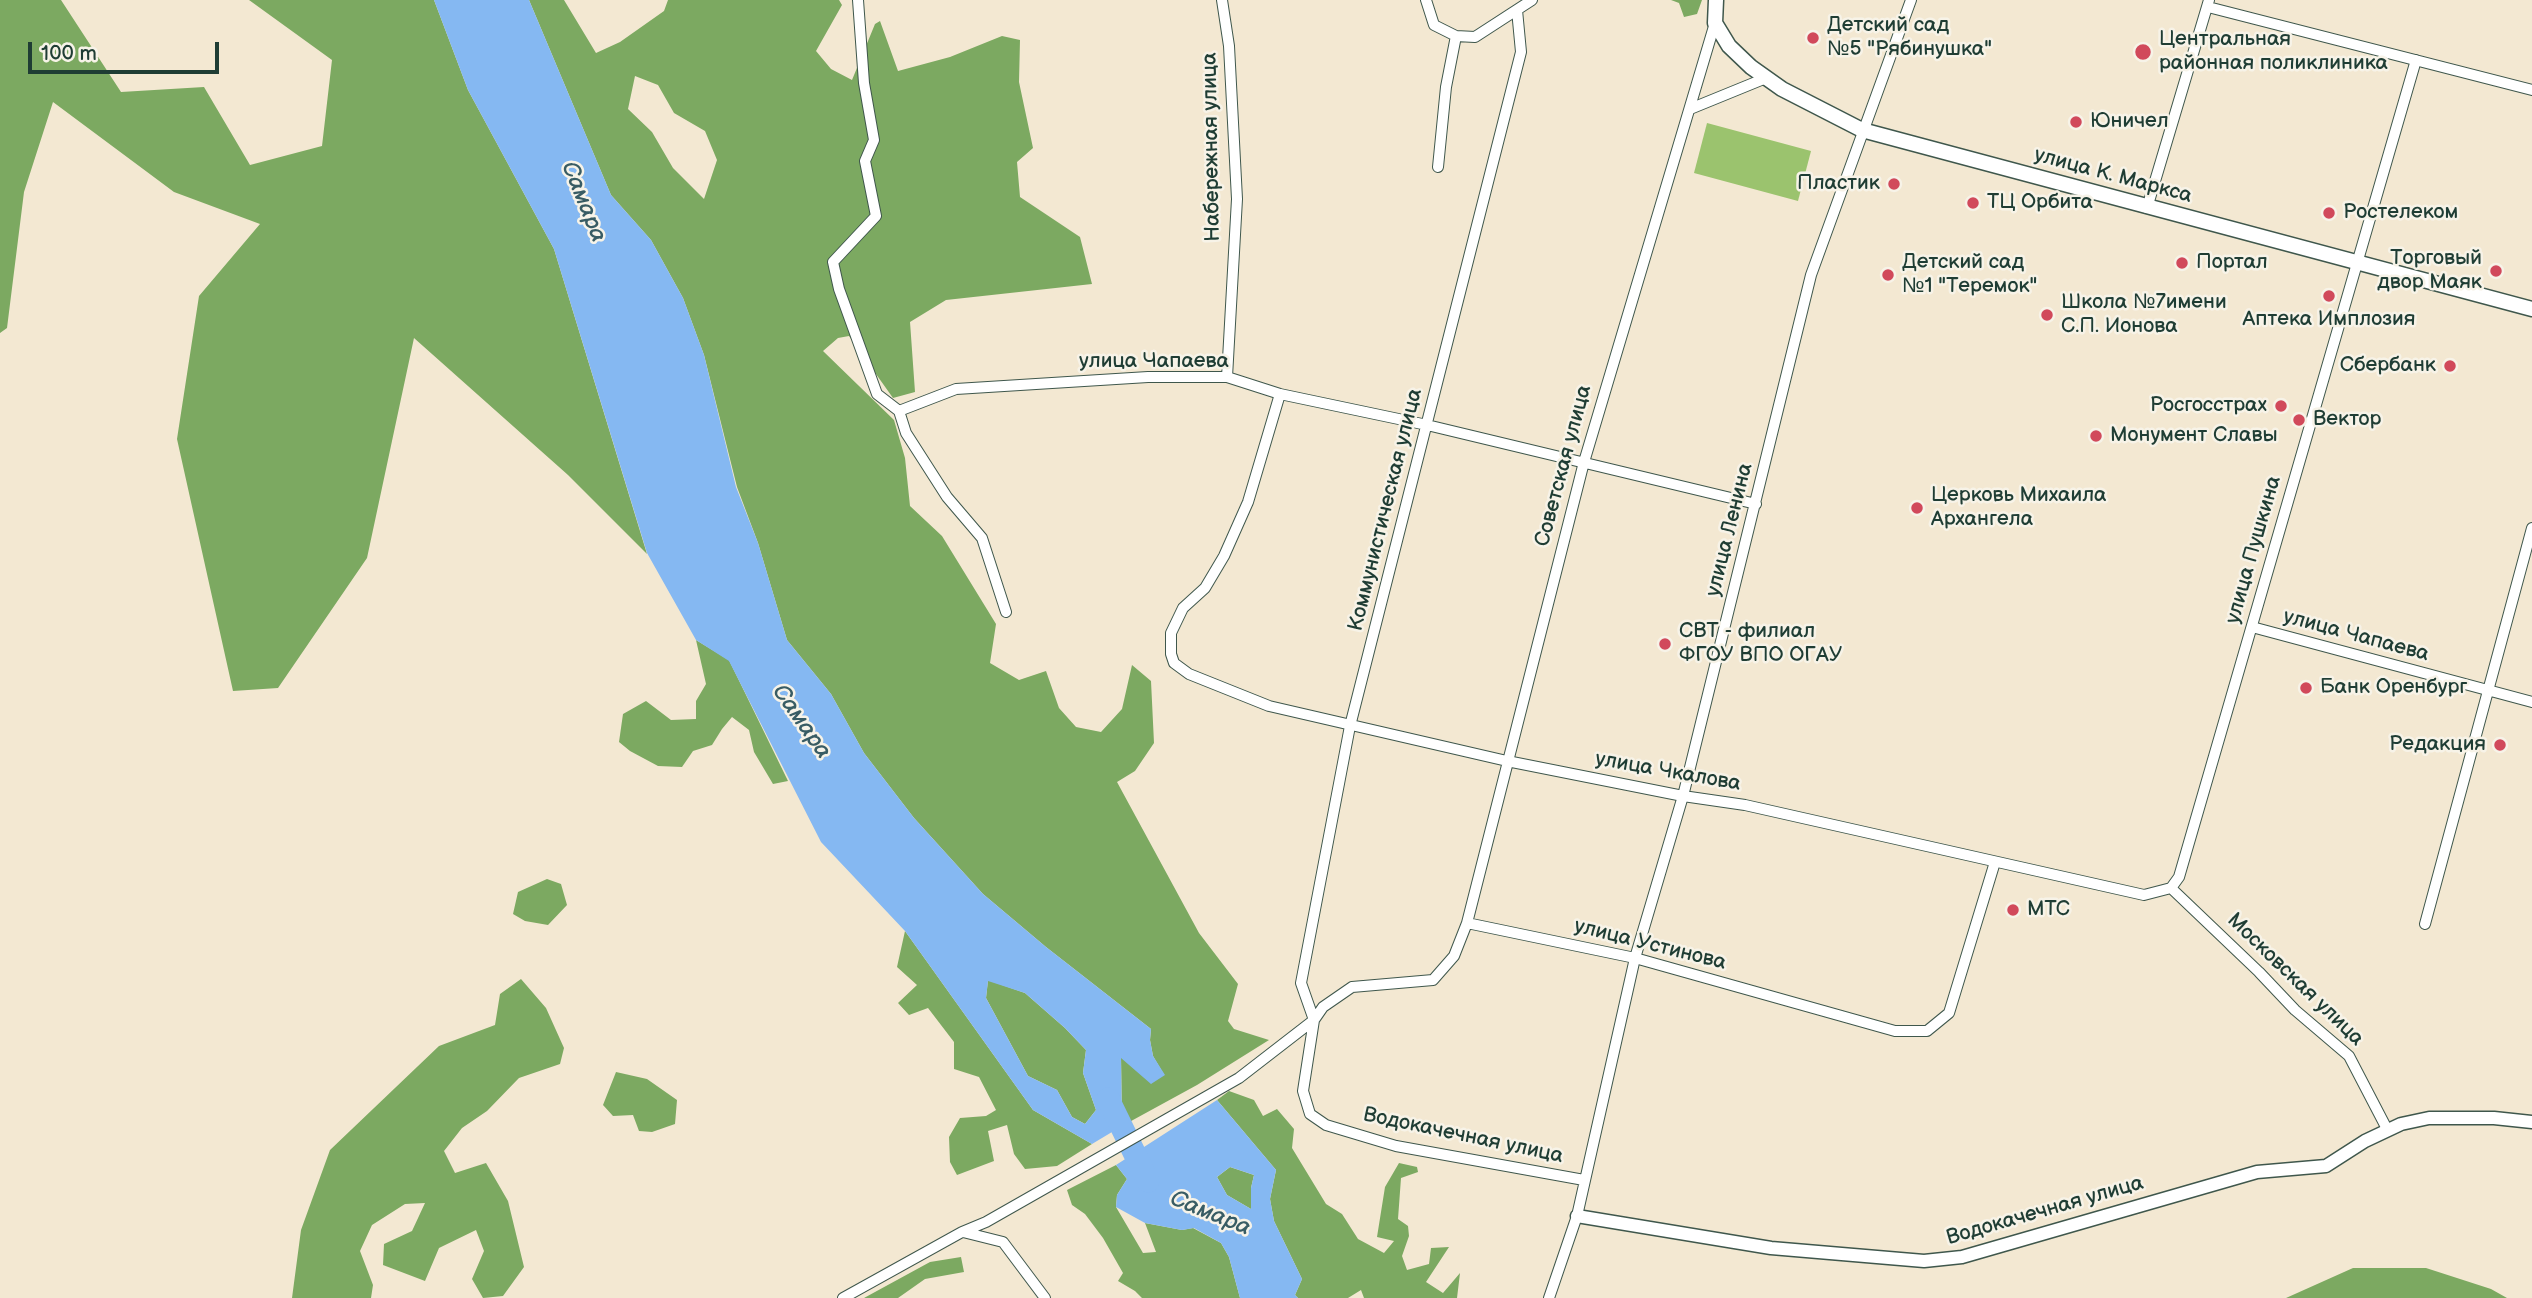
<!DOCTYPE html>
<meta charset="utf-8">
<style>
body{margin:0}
#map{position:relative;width:2532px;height:1298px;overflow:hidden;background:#f3e8d2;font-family:"Balsamiq Sans",sans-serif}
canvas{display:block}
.scale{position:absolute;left:28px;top:42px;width:191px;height:32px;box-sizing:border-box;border:4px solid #1f3d34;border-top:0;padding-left:9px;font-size:21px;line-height:24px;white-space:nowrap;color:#1f3d34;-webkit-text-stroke:5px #f7f3e8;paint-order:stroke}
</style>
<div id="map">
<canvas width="2532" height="1298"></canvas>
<div class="scale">100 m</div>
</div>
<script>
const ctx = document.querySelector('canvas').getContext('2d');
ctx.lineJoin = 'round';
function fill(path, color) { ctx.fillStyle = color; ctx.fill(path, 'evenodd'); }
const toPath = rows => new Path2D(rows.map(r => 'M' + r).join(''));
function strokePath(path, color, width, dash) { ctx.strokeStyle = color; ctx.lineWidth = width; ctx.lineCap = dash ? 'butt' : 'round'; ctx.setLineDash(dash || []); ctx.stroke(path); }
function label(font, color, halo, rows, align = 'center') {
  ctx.font = font + ' "Balsamiq Sans",sans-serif'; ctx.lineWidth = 5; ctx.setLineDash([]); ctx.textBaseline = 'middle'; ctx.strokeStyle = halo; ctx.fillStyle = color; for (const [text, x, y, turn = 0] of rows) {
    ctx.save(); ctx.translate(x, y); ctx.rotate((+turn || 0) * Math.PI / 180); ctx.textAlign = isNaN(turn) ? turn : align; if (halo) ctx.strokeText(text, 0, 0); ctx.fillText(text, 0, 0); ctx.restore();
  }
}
const green = toPath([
 [1707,123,1811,151,1798,201,1694,173]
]);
const forest = toPath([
 [0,0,61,0,121,92,204,87,250,165,322,146,332,60,249,0,434,0,468,90,554,249,647,554,568,475,414,338,367,558,278,688,233,691,177,439,199,296,260,224,174,192,53,102,24,192,7,328,0,333],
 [529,0,564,0,596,53,620,42,664,11,668,0,839,0,842,5,816,51,831,69,852,80,875,24,880,21,898,71,950,57,1002,36,1020,40,1019,82,1033,148,1017,162,1020,197,1080,237,1092,284,946,300,910,322,915,392,893,398,849,336,838,338,823,351,894,420,905,458,910,506,942,536,996,624,990,663,1019,680,1046,671,1059,708,1076,727,1101,732,1122,709,1132,665,1151,681,1154,743,1135,771,1117,782,1199,933,1238,984,1228,1021,1234,1029,1269,1040,1197,1085,1122,1126,1121,1057,1164,1075,1153,1056,1150,1040,1151,1029,1046,947,983,894,914,818,864,753,831,694,787,640,758,543,737,487,704,355,683,298,651,240,611,195],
 [635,76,658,85,674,113,705,131,717,160,704,199,673,168,652,132,628,109],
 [1671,0,1702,0,1697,14,1684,17,1679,3],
 [696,640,729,660,788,781,773,784,754,752,749,730,732,717,722,729,712,745,693,751,682,767,658,766,630,751,619,742,623,714,646,701,671,720,696,719,696,701,706,684],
 [547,879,561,884,567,905,548,925,525,921,513,914,518,892],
 [905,931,1033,1110,1092,1144,1057,1166,1025,1169,1014,1154,1007,1125,988,1131,994,1161,957,1175,950,1162,949,1137,960,1118,986,1116,996,1110,979,1077,954,1069,954,1042,928,1008,909,1015,898,1003,917,985,897,967],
 [521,979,546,1008,564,1048,560,1064,519,1078,487,1111,462,1128,444,1151,455,1173,486,1163,508,1201,524,1267,503,1296,483,1298,472,1279,484,1251,476,1230,439,1248,425,1281,383,1265,384,1244,412,1231,425,1203,405,1204,372,1225,360,1251,373,1285,371,1298,292,1298,301,1230,330,1150,439,1046,495,1025,500,994],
 [988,980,1025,993,1065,1028,1086,1050,1083,1073,1096,1110,1085,1124,1072,1117,1057,1090,1028,1076,986,998],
 [616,1072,647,1079,677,1100,675,1124,652,1132,639,1131,633,1115,613,1116,603,1105],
 [1229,1091,1254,1100,1263,1116,1277,1109,1294,1129,1292,1148,1326,1204,1342,1214,1358,1239,1384,1253,1394,1241,1377,1237,1385,1187,1399,1163,1417,1167,1418,1172,1401,1178,1398,1219,1408,1226,1409,1236,1402,1256,1407,1270,1429,1264,1431,1248,1449,1247,1426,1282,1443,1293,1460,1273,1457,1298,1364,1298,1361,1290,1348,1298,1298,1298,1295,1295,1302,1279,1274,1221,1270,1199,1276,1170,1217,1100],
 [1116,1165,1127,1179,1117,1195,1116,1207,1143,1253,1156,1252,1145,1223,1182,1230,1193,1228,1221,1243,1229,1257,1240,1298,1142,1298,1135,1291,1118,1281,1123,1273,1103,1238,1085,1214,1072,1205,1067,1190],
 [1230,1167,1254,1175,1251,1188,1251,1209,1227,1195,1217,1177],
 [961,1257,964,1272,925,1279,898,1298,864,1298,930,1262],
 [2353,1268,2426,1268,2491,1289,2507,1298,2286,1298]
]);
const water = toPath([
 [434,0,529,0,611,195,651,240,683,298,704,355,736,487,758,543,787,640,831,694,864,753,914,818,983,894,1046,947,1151,1029,1150,1040,1153,1056,1165,1075,1151,1084,1121,1058,1122,1126,1092,1144,1033,1110,905,931,821,842,729,661,696,640,647,553,554,249,468,90],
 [988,981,1025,993,1065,1028,1086,1050,1083,1073,1096,1110,1085,1124,1072,1117,1057,1090,1028,1076,986,998],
 [1217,1100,1276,1170,1270,1199,1274,1221,1302,1279,1295,1295,1298,1298,1240,1298,1229,1257,1221,1243,1194,1228,1182,1230,1145,1223,1116,1207,1117,1195,1127,1179,1116,1165],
 [1230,1167,1254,1175,1251,1188,1251,1209,1227,1195,1217,1177]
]);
const river = toPath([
 [1108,1099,1148,1181]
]);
const minor = toPath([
 [858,0,864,83,874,140,865,161,876,216,833,262,839,289,877,394,899,411],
 [1222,0,1229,46,1237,199,1227,377],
 [1426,0,1434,25,1456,36,1475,37,1532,0],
 [2208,7,2532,90],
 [1517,10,1521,52,1350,726,1301,983,1314,1020,1303,1091,1310,1114,1326,1125,1396,1146,1584,1180],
 [1690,109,1766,78],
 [1438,167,1446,87,1456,36],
 [2147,208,2209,0],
 [1280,394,1248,502,1224,556,1205,588,1183,608,1171,633,1171,654,1174,663,1189,674,1269,706,1507,761,1683,796,1745,805,2144,895,2171,888],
 [899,411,956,389,1148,377,1227,377,1280,394,1427,425,1756,504],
 [899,411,906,433,947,497,982,538,1006,612],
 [2252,627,2532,702],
 [2171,888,2179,877,2416,60],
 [2171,888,2259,972,2295,1010,2349,1056,2387,1129],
 [1467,923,1635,958,1895,1031,1927,1031,1949,1013,1995,862],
 [2425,924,2532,528],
 [963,1232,1003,1242,1045,1298],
 [843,1298,962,1232,986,1222,1239,1078,1314,1020,1323,1007,1352,987,1433,980,1454,956,1467,923,1584,462,1715,23],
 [1549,1298,1577,1216,1635,958,1683,796,1811,275,1911,0]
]);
const tertiary = toPath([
 [1577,1216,1771,1248,1924,1261,1962,1257,2257,1172,2326,1166,2365,1141,2401,1124,2429,1118,2494,1118,2532,1122]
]);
const secondary = toPath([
 [1716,0,1715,23,1729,46,1751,67,1782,89,1862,130,2532,309]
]);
const markers = [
 [1813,38,7,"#d1495b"],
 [2143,52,9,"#d1495b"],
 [2076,122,7,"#d1495b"],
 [1894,184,7,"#d1495b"],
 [1973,203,7,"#d1495b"],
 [2329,213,7,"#d1495b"],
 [2182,263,7,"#d1495b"],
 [2496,271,7,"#d1495b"],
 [1888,275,7,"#d1495b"],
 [2329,296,7,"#d1495b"],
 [2047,315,7,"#d1495b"],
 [2450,366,7,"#d1495b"],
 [2281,406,7,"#d1495b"],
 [2299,420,7,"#d1495b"],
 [2096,436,7,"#d1495b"],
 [1917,508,7,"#d1495b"],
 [1665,644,7,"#d1495b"],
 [2306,688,7,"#d1495b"],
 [2500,745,7,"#d1495b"],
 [2013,910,7,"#d1495b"]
];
const poiNames = [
 ["Детский сад",1827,26],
 ["№5 \"Рябинушка\"",1827,50],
 ["Центральная",2159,40],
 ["районная поликлиника",2159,64],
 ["Юничел",2090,122],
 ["Пластик",1880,184,"right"],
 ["ТЦ Орбита",1987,203],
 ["Ростелеком",2343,213],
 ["Торговый",2482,259,"right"],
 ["двор Маяк",2482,283,"right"],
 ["Детский сад",1902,263],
 ["№1 \"Теремок\"",1902,287],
 ["Портал",2196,263],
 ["Школа №7имени",2061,303],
 ["С.П. Ионова",2061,327],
 ["Аптека Имплозия",2329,320,"center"],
 ["Сбербанк",2436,366,"right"],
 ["Росгосстрах",2267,406,"right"],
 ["Вектор",2313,420],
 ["Монумент Славы",2110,436],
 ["Церковь Михаила",1931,496],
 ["Архангела",1931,520],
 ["СВТ - филиал",1679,632],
 ["ФГОУ ВПО ОГАУ",1679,656],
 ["Банк Оренбург",2320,688],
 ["Редакция",2486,745,"right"],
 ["МТС",2027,910]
];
const streetNames = [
 ["Набережная улица",1212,147,-91],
 ["улица К. Маркса",2113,176,15],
 ["улица Чапаева",1154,362],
 ["Советская улица",1564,466,-75],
 ["Коммунистическая улица",1386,510,-76],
 ["улица Ленина",1730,530,-76],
 ["улица Пушкина",2254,550,-74],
 ["улица Чапаева",2356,636,15],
 ["улица Чкалова",1668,772,10],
 ["улица Устинова",1650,945,14],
 ["Московская улица",2295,980,44],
 ["Водокачечная улица",1463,1136,12],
 ["Водокачечная улица",2045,1211,-16]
];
const waterNames = [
 ["Самара",583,202,68],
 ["Самара",801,722,55],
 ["Самара",1210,1214,22]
];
fill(green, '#9bc36e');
fill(forest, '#7ca961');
fill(water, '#85b8f2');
strokePath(river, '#85b8f2', 23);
strokePath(minor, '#3f574c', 12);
strokePath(tertiary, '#3f574c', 15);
strokePath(secondary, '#3f574c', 17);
strokePath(minor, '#fff', 10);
strokePath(tertiary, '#fff', 12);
strokePath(secondary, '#fff', 14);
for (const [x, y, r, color] of markers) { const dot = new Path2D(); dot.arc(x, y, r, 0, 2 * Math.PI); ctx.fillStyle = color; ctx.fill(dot); strokePath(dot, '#f7f3e8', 2.5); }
label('21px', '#1f3d34', '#f7f3e8', poiNames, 'left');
label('21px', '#1f3d34', '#f7f3e8', streetNames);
label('italic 23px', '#385c64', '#f7f3e8', waterNames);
</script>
